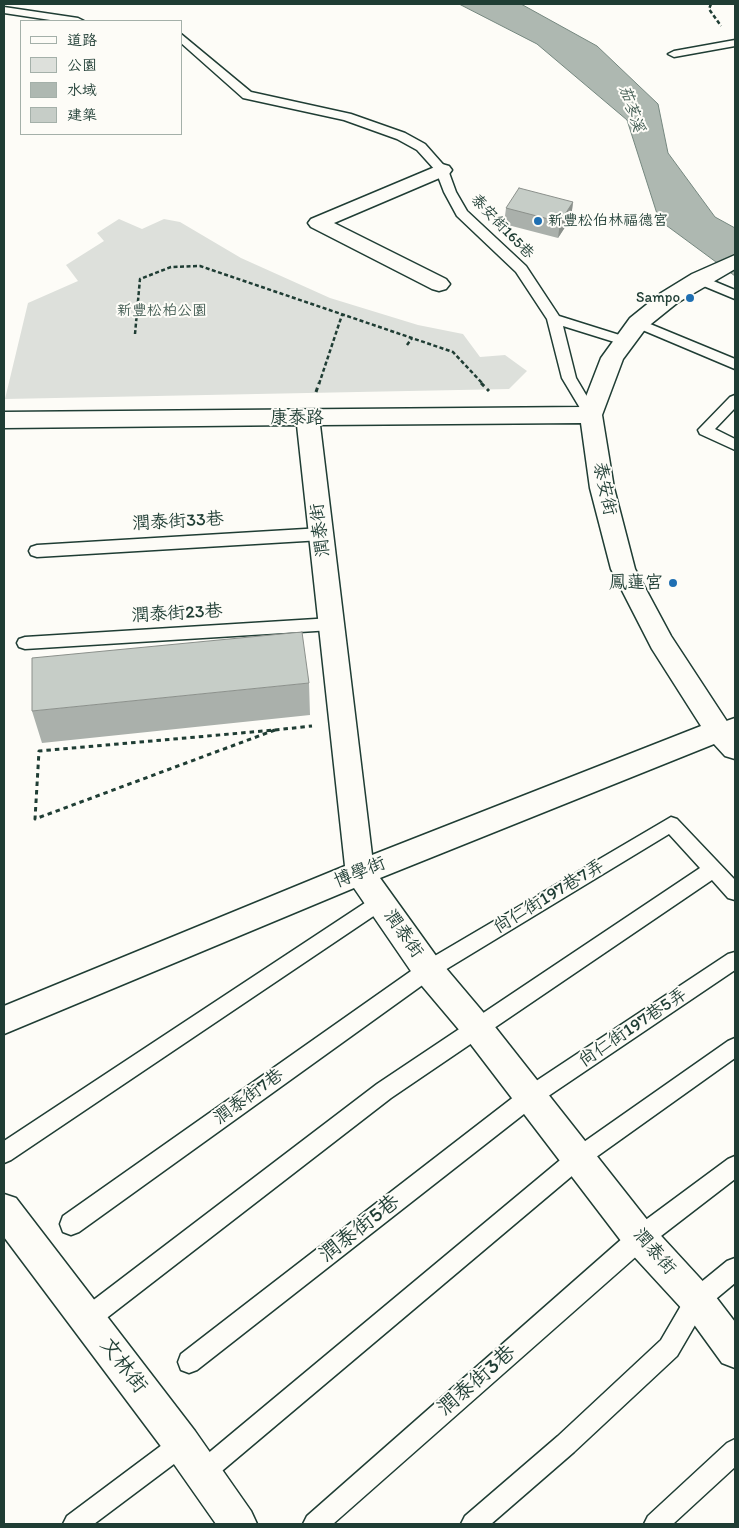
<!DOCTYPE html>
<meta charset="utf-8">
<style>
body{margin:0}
#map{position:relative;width:739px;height:1528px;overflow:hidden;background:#fdfcf7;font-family:Itim,"LXGW WenKai TC",sans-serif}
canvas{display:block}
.frame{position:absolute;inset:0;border:5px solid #1f3d34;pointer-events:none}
.legend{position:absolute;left:20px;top:20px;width:162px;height:115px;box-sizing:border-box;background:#fdfcf7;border:1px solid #a4b0a9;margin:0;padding:6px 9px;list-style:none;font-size:15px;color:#1f3d34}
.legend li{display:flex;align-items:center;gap:10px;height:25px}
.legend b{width:25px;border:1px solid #a4b0a9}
</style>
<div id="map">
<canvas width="739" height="1528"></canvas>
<div class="frame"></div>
<ul class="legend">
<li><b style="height:6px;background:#fdfcf7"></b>道路</li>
<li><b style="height:14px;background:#dde0db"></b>公園</li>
<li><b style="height:14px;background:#aeb8b1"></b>水域</li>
<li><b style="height:14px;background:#c6cdc7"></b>建築</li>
</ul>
</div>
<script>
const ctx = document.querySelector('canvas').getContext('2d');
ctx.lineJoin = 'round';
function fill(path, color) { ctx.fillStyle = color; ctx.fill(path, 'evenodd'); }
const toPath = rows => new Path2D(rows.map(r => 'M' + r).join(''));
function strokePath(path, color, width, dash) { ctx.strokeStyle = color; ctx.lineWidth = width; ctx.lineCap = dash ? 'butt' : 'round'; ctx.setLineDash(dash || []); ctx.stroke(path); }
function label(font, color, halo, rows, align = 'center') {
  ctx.font = font + ' Itim,"LXGW WenKai TC",sans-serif'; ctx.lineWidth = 4; ctx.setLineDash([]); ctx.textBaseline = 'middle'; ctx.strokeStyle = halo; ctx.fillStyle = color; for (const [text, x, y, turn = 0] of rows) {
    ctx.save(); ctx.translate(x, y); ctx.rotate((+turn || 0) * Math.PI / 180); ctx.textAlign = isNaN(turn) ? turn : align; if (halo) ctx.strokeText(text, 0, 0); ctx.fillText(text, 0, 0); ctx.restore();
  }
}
const green = toPath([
 [119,219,142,229,164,219,180,222,241,258,330,298,418,325,463,334,480,357,505,355,527,371,509,389,5,399,28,303,78,281,66,265,104,241,97,233]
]);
const water = toPath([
 [459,4,521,4,597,46,658,104,668,153,715,217,735,228,735,276,659,220,627,120,537,44,459,4]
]);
const pathFar1 = toPath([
 [711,4,709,9,721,26],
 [135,334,140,279,171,267,200,266,453,352,483,384],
 [407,345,412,338],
 [319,384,342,315]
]);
const path = toPath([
 [481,383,489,391],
 [316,392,319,383],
 [275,730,35,819,39,751,275,730],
 [275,730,312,726]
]);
const service = toPath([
 [4,7,78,18,84,21,57,21,4,13,4,7],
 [181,34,251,92,351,114,405,133,425,144,448,170,456,192,467,211,526,266,559,316,629,338,631,341,624,345,563,326,576,378,598,415,596,418,586,418,562,378,547,319,516,272,457,216,444,192,436,171,417,150,397,139,344,120,243,98,181,43,181,34],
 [735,40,735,46,674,57,668,54,674,51,735,40],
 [699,275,735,290,735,299,694,282,692,279,699,275],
 [638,319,735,359,735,369,633,326,631,323,638,319],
 [735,395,735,408,715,429,735,439,735,450,700,434,698,430,730,397,735,395],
 [322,528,327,530,330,534,327,538,322,540,37,557,31,555,29,551,31,547,37,545,322,528],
 [332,618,338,620,340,624,338,628,332,630,25,649,19,647,17,643,19,639,25,637,332,618],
 [735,718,735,732,718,738,712,736,709,731,712,726,735,718],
 [671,817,677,819,735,880,735,900,728,898,712,880,391,1098,95,1327,87,1330,79,1327,76,1319,79,1311,377,1084,700,868,669,834,435,976,79,1232,71,1235,63,1232,60,1224,63,1216,421,964,671,817],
 [380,893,387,895,389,901,387,907,11,1160,4,1163,4,1141,380,893],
 [735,952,735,970,538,1103,197,1370,189,1373,181,1370,178,1362,181,1354,524,1089,728,954,735,952],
 [735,1038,735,1058,585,1165,210,1481,202,1485,194,1481,190,1473,194,1465,571,1151,728,1041,735,1038],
 [735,1156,735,1179,648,1246,333,1524,303,1524,307,1516,632,1230,728,1159,735,1156],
 [735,1258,735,1283,705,1308,677,1356,574,1452,491,1524,461,1524,465,1516,558,1436,661,1340,689,1292,727,1261,735,1258],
 [182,1432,190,1436,194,1444,190,1452,94,1524,63,1524,67,1516,174,1436,182,1432],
 [735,1439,735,1467,673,1524,644,1524,648,1516,727,1443,735,1439]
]);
const minor = toPath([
 [442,164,449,166,452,170,449,174,334,223,446,279,450,284,446,289,439,291,432,289,311,227,308,223,311,219,442,164],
 [735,255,735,269,677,303,646,328,623,359,602,415,614,488,635,569,671,636,728,723,735,731,735,759,725,756,714,744,380,878,439,960,488,1018,652,1226,709,1288,735,1322,735,1368,722,1363,685,1312,628,1250,466,1038,417,980,354,888,4,1034,4,1006,345,866,297,425,4,428,4,412,582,407,601,358,630,318,661,293,692,274,735,255],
 [581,423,590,488,611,569,652,649,701,726,372,855,320,425,581,423],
 [4,1194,16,1198,195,1431,251,1511,257,1524,216,1524,169,1457,4,1237,4,1194]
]);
const wall = toPath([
 [573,202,571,218,558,238,504,224,506,208],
 [309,683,310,715,42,743,32,711]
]);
const shadedWall = toPath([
 [573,202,571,218,558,238,560,222]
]);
const building = toPath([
 [519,188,573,202,560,222,506,208,519,188],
 [302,632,309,683,32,711,32,658,302,632]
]);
const markers = [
 [538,221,5,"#1f6fb2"],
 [690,298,5,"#1f6fb2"],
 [673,583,5,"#1f6fb2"]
];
const farPoinames = [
 ["新豐松伯林福德宫",548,221],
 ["Sampo",680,298,"right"]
];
const farStreetnames = [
 ["泰安街165巷",502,227,46]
];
const farParknames = [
 ["新豐松柏公園",162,311]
];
const farWaternames = [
 ["茄苳溪",631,109,71]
];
const streetNames = [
 ["康泰路",297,418],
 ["泰安街",604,489,78],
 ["潤泰街33巷",178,522,-3],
 ["潤泰街",321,530,-97],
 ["潤泰街23巷",177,614,-3],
 ["博學街",360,873,-22],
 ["尚仁街197巷7弄",549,897,-31],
 ["潤泰街",403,934,55],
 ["尚仁街197巷5弄",633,1028,-34],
 ["潤泰街7巷",249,1097,-36],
 ["潤泰街",654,1252,49]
];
const poiNames = [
 ["鳳蓮宮",663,583]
];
const nearStreetnames = [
 ["潤泰街5巷",360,1229,-38],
 ["文林街",123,1366,53],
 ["潤泰街3巷",477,1381,-41]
];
fill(green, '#dde0db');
fill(water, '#aeb8b1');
strokePath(water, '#75877f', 1);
strokePath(service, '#1f3d34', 3);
strokePath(minor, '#1f3d34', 3);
strokePath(pathFar1, '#1f3d34', 2.5, [4, 2.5]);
strokePath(path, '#1f3d34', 3, [4.5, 4]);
fill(service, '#fdfcf7');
fill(minor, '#fdfcf7');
fill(wall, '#aab0ab');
fill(shadedWall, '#8b908b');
fill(building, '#c6cdc7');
strokePath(building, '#8b908b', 1);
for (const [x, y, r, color] of markers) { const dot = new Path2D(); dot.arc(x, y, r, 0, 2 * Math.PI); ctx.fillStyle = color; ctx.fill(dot); strokePath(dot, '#fdfcf7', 2); }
label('15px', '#1f3d34', '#fdfcf7', farPoinames, 'left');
label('15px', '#1f3d34', '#fdfcf7', farStreetnames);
label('15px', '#455e55', '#fdfcf7', farParknames);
label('italic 16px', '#435c53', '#fdfcf7', farWaternames);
label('18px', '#1f3d34', '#fdfcf7', streetNames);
label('18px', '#1f3d34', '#fdfcf7', poiNames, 'right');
label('21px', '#1f3d34', '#fdfcf7', nearStreetnames);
</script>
